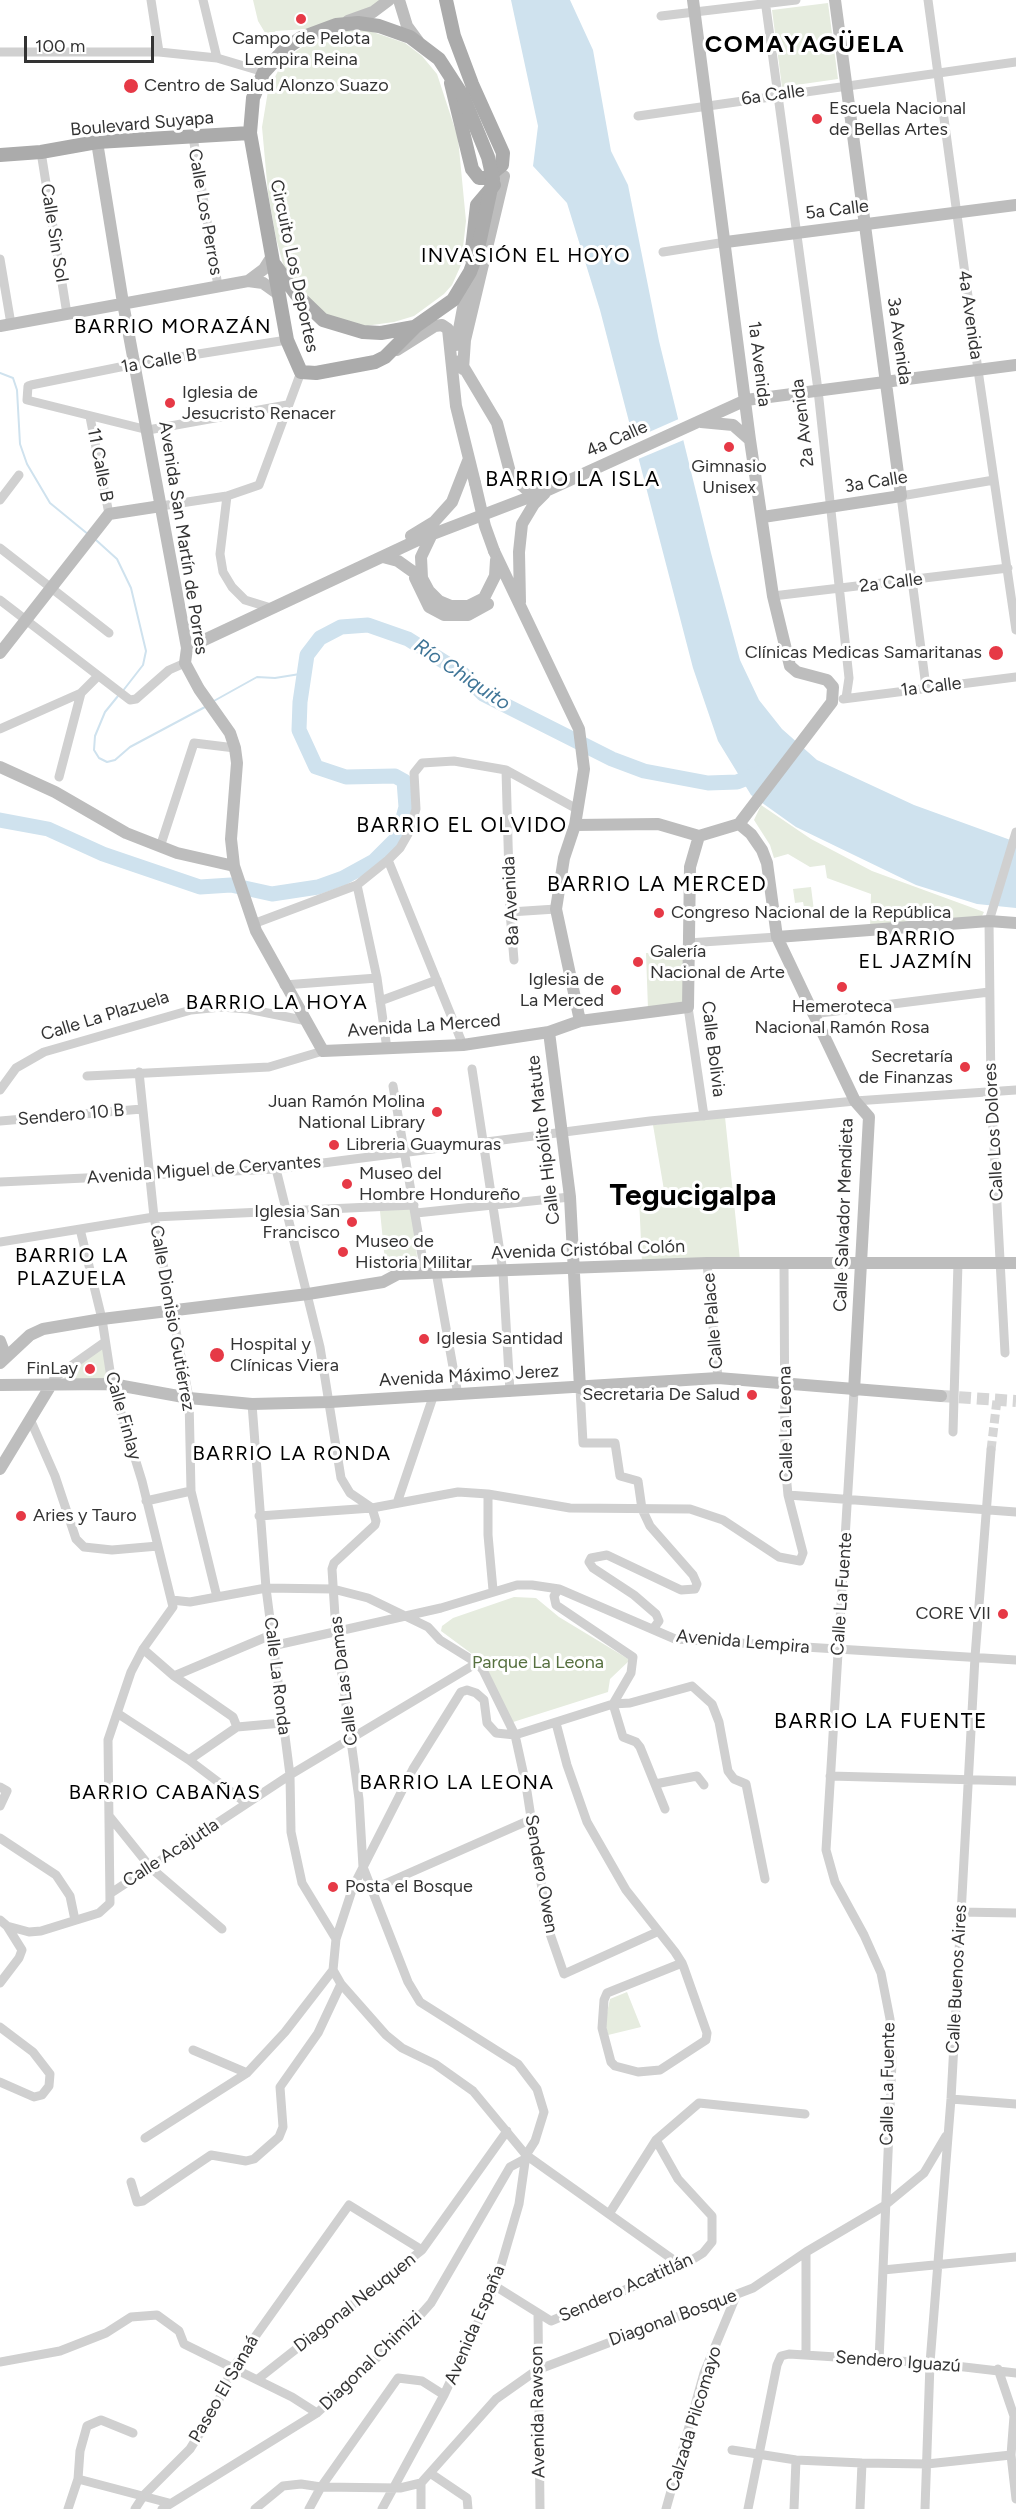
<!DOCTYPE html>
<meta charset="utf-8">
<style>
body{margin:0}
#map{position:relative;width:1016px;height:2509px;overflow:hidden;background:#fff;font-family:Figtree,sans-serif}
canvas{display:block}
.scale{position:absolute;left:24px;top:36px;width:130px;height:27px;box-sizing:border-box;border:3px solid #333;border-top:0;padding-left:8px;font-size:18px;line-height:21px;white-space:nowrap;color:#333;-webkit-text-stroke:4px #fff;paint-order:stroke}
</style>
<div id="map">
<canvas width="1016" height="2509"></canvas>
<div class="scale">100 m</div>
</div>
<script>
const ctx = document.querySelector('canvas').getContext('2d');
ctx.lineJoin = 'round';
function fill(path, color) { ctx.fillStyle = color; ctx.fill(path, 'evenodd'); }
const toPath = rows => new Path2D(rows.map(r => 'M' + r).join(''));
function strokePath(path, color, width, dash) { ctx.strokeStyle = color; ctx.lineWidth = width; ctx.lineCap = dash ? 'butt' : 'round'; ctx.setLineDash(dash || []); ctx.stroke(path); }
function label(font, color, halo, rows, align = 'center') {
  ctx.font = font + ' Figtree,sans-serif'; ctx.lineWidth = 6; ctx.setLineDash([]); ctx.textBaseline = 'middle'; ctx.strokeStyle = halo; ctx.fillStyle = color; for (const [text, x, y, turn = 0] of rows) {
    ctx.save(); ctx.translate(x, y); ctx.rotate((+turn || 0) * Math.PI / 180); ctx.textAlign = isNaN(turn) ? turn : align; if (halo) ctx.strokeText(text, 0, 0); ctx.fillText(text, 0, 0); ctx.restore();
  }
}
const green = toPath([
 [253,0,383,0,352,17,306,29,276,31,267,36,258,21],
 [828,3,838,79,782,87,772,10],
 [367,30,405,43,422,56,437,74,458,138,466,221,461,265,452,285,444,294,414,316,394,322,365,326,328,318,286,275,276,238,268,193,262,127,268,91,278,71,291,55,312,40,336,31],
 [761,805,811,839,872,871,984,912,981,918,870,928,871,894,827,878,825,865,810,867,788,854,774,858,770,845,754,820],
 [811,887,814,911,805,912,803,902,795,903,793,889],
 [646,953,685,953,684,1004,648,1009],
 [725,1117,740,1260,642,1263,639,1198,665,1196,653,1125],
 [412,1207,418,1267,386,1271,380,1211],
 [103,1348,108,1380,65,1380,64,1375],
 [514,1597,536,1598,559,1617,630,1660,610,1679,608,1692,510,1723,483,1662,441,1631,442,1626,453,1618],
 [627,1992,641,2027,608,2035,605,2022,610,1999]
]);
const water = toPath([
 [511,0,570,0,593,50,611,151,628,185,659,341,711,553,740,660,759,700,782,729,817,760,914,805,1016,842,1016,908,977,904,916,885,796,827,751,795,718,741,693,668,600,310,567,203,533,166,538,126]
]);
const pier = toPath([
 [681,418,686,439,636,460,631,440]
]);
const stream = toPath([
 [0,373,13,378,17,390,20,444,27,464,50,503,89,535],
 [96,540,117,559,131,588,146,651,143,665,122,692],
 [118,696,105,712,95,736,94,750,99,758,107,762,115,760,130,747,205,707],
 [212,702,257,677,275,678,306,673]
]);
const river = toPath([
 [0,820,48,829,103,854,200,887,231,885,272,894,318,887,343,878,374,861,398,837,406,807,404,781,395,776,346,777,316,767,299,730,300,702,307,655,320,638,341,627,368,625,408,639,462,673,483,694,612,759,644,771,708,783,737,782,760,773]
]);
const streetTunnel = toPath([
 [991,1450,997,1400]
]);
const secondaryTunnel = toPath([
 [941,1396,1016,1401]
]);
const street = toPath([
 [151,0,159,52],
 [203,0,217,58],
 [765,0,818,390,849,678,846,698],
 [928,0,978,370,1016,630],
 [661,16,796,0],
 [0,52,159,52,217,58,264,72],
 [638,116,1016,62],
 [193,137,218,286],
 [41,152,67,314],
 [663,252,726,242],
 [0,259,11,324],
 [287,340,135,364,31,385,28,386,27,400,148,430,287,405],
 [90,417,109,514],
 [227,496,220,554,223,572,232,587,245,600,271,608],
 [0,500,19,475],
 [161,506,227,496,259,485,301,372],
 [0,548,109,633],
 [773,596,1008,568],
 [0,600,130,700,136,699,169,670,185,663],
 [926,687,901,496,994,480],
 [843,699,1016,677],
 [0,729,81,693,97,677],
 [506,770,510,912,514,960],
 [59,777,81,693],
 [160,847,194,743,235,748],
 [388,860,463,1045],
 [357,885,377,978,387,1049],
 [510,912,556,909],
 [253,924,357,885,388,860,400,848,408,834,416,809,414,773,422,763,454,761,506,770,577,809],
 [688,943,777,937],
 [284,985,377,978],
 [380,1001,437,980],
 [688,1007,704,1116],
 [812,1014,989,992],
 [472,1069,503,1272,510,1392],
 [139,1072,154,1217,189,1398,191,1491,217,1597],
 [87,1076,269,1067,323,1051],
 [393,1086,425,1273],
 [0,1090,16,1068,44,1052,191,1010,221,1007,248,1009,307,1021],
 [0,1121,142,1109],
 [276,1169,320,1347,341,1478,350,1493,372,1508,376,1521,375,1525,334,1563,332,1569,336,1632,359,1799,363,1867,408,1982,420,2002,518,2064,537,2089,544,2112,535,2141,526,2155,519,2204,495,2286,444,2395,382,2509],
 [0,1182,276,1169,650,1121,855,1101,1016,1090],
 [416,1213,570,1197],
 [0,1242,154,1217,414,1205],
 [707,1263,718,1378],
 [436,1272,458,1395],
 [1005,1353,991,1092,989,921,1016,832],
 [51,1385,54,1378,105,1342],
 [580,1388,583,1443,615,1443,620,1476,638,1481,642,1509,650,1526,693,1575,697,1584,695,1589,681,1590,607,1555,591,1558,589,1562,593,1568,634,1595,656,1614,659,1621,653,1629],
 [854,1391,826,1850,835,1882,864,1935,881,1973,890,2019,892,2062,879,2361],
 [252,1404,266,1588,290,1775,291,1832,302,1883,336,1939],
 [30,1419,55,1476,76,1539,84,1547,112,1550,158,1546],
 [953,1432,958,1263],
 [488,1494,488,1535,493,1590],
 [788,1495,1016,1512],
 [146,1501,191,1491],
 [397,1503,433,1397],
 [259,1516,372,1508,458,1492,488,1494,570,1508,690,1509,723,1520,779,1557,800,1561,803,1553,788,1495,785,1463,784,1262],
 [559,1589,554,1596,556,1605,633,1657,631,1673,613,1704,515,1735,496,1733,487,1723,484,1700,476,1693,467,1690,461,1692,413,1769,353,1887,336,1939,333,1970,341,1984,386,2035,402,2048,435,2064,473,2091,526,2155,682,2266],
 [172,1600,190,1602,266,1588,333,1589,368,1598,428,1627,440,1640,477,1663,483,1670,515,1735,526,1785,548,1928,564,1974,657,1932],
 [272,1646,441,1608,517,1585,532,1585,559,1589,675,1639,1016,1660],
 [143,1649,174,1676,233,1717,237,1727],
 [174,1676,271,1635],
 [117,1713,189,1760,246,1803],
 [556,1723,567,1765,587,1822,626,1890,675,1952,682,1963,684,1968,707,2033,706,2040,660,2070,638,2072,615,2066,611,2062,602,2028,604,2000,607,1993,682,1963],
 [189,1760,237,1727,282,1723],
 [830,1776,1016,1781],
 [655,1784,697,1776,704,1785],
 [0,1787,7,1791,0,1806],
 [665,1809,640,1747,636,1742,623,1737,613,1704,630,1703,692,1686,712,1704,719,1722,728,1771,734,1779,746,1784,765,1879],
 [110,1817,151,1868,222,1929],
 [0,1838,56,1875,70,1896,75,1920],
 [373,1889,532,1819],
 [111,1893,290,1775,477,1663],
 [960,1912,1016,1913],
 [0,1920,7,1926,29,1932,41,1931,99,1913,110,1903,108,1740,131,1672,143,1649,173,1607,142,1481,112,1384,102,1319,80,1229],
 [0,1983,19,1958,22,1950,7,1926],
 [0,2027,33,2052,50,2074,49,2086,42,2095,34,2097,0,2082],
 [193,2050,247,2073],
 [951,2099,1016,2104],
 [145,2138,247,2073,285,2032,333,1970],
 [131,2182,137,2202,143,2201,211,2155,246,2161,254,2159,279,2137,283,2127,280,2087,318,2033,341,1984],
 [609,2214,656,2140,699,2103,805,2114],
 [883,2270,1016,2257],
 [495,2286,551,2321,682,2266,703,2253,712,2242,712,2216,678,2179,656,2140],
 [538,2314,540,2509],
 [806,2355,806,2252],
 [0,2362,60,2351,106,2333,131,2317,157,2315,179,2331,184,2344,292,2397,317,2413],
 [998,2369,1014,2416,1011,2455,1016,2499],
 [258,2379,422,2250,507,2131],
 [732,2450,796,2460,862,2463,927,2464,1011,2455],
 [430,2473,467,2498,468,2509],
 [78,2479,169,2503],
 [421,2483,421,2509],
 [68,2509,78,2479,80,2451,87,2426,101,2420,133,2433],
 [135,2509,144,2495,190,2449,215,2409,232,2369,349,2205,422,2250],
 [162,2509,317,2413,407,2330,431,2303,510,2167,525,2159],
 [255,2509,283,2486,301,2484,321,2487,400,2488,421,2483,496,2399,537,2370,753,2288,806,2252,884,2206,924,2173,946,2136],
 [309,2509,321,2487,398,2378,422,2381,444,2395],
 [666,2509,704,2373,736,2296],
 [748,2509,777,2365,781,2356,789,2354,930,2363,1016,2373],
 [794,2509,796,2460],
 [860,2509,862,2463],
 [925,2509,930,2363,951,2099,975,1657,991,1450]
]);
const secondary = toPath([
 [399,0,407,26,418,41],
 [348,21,373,12,389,0],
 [97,142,123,303,187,648,185,663,199,689,230,733,235,748,237,763,231,839,234,866,256,931,323,1051,463,1045,549,1032,580,1021,688,1007,690,867,699,836,739,824,832,702,833,687,827,680,797,672,790,666,773,596,750,440,693,0],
 [726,242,1016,205],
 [248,281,263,283,277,293],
 [0,326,248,281,264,269,271,258],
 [456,345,469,276],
 [397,350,435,326,442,325,448,329,456,406,475,483],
 [460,361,497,423,511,476,526,489,541,490],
 [463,369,465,340,504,176],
 [701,422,733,425,750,440],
 [763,517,901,496,835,0],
 [432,534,421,557,422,578,429,591,439,601,451,606,468,606,484,598,495,576,496,560],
 [411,536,434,522,452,502,468,461],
 [494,551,579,729,584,769,581,788,575,825,564,858,556,909,580,1021],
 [383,557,398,561,412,571],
 [415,578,429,607,444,615,468,615,488,604],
 [520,602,519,552,522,524,534,504,545,493],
 [187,648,420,539,548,490,746,400,1016,365],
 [0,653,109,514,161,506],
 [0,767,55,792,126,833,177,853,234,866],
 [739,824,751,834,762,850,767,863,777,937,855,1101,869,1117,854,1391],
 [575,825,658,824,699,836],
 [777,937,989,921,1016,923],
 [549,1032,570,1197,580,1388],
 [0,1341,6,1357],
 [0,1363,30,1335,43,1329,102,1319,308,1294,383,1282,398,1274,707,1263,1016,1263],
 [0,1385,112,1384,189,1398,252,1404,330,1402,718,1378,941,1396],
 [0,1469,51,1385]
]);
const primary = toPath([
 [446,0,454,36,472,84,503,153,502,165,486,178,479,178,472,169,451,83],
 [463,96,439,59,410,37,379,26,358,23,336,25,301,38,285,49,264,72,253,98,250,133,287,340,301,372,316,373,375,362,385,357,416,326,453,300,470,272,477,253],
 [0,155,41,152,97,142,250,133],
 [471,258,477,205,494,185],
 [275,265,296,294,323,320,363,332,381,333,414,327]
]);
const secondaryBridge = toPath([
 [475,483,485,526,494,551]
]);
const primaryBridge = toPath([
 [463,96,488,157,493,179,477,253]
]);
const markers = [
 [301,19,6,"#e63946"],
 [131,86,8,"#e63946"],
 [817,119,6,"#e63946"],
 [170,403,6,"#e63946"],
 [729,447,6,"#e63946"],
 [996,653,8,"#e63946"],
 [659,913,6,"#e63946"],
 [638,962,6,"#e63946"],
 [842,987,6,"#e63946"],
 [616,990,6,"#e63946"],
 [965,1067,6,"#e63946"],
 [437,1112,6,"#e63946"],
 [334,1145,6,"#e63946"],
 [347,1184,6,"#e63946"],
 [352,1222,6,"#e63946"],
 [343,1252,6,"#e63946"],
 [424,1339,6,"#e63946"],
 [217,1355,8,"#e63946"],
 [90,1369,6,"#e63946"],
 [752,1395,6,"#e63946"],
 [21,1516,6,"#e63946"],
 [1003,1614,6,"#e63946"],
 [333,1887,6,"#e63946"]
];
const poiNames = [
 ["Campo de Pelota",301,39,"center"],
 ["Lempira Reina",301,60,"center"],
 ["Centro de Salud Alonzo Suazo",144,86],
 ["Escuela Nacional",829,109],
 ["de Bellas Artes",829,130],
 ["Iglesia de",182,393],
 ["Jesucristo Renacer",182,414],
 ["Gimnasio",729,467,"center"],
 ["Unisex",729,488,"center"],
 ["Clínicas Medicas Samaritanas",982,653,"right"],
 ["Congreso Nacional de la República",671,913],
 ["Galería",650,952],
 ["Nacional de Arte",650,973],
 ["Iglesia de",604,980,"right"],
 ["La Merced",604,1001,"right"],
 ["Hemeroteca",842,1007,"center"],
 ["Nacional Ramón Rosa",842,1028,"center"],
 ["Secretaría",953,1057,"right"],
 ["de Finanzas",953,1078,"right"],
 ["Juan Ramón Molina",425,1102,"right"],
 ["National Library",425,1123,"right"],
 ["Libreria Guaymuras",346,1145],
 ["Museo del",359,1174],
 ["Hombre Hondureño",359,1195],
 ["Iglesia San",340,1212,"right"],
 ["Francisco",340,1233,"right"],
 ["Museo de",355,1242],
 ["Historia Militar",355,1263],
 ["Iglesia Santidad",436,1339],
 ["Hospital y",230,1345],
 ["Clínicas Viera",230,1366],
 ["FinLay",78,1369,"right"],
 ["Secretaria De Salud",740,1395,"right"],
 ["Aries y Tauro",33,1516],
 ["CORE VII",991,1614,"right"],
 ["Posta el Bosque",345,1887]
];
const streetNames = [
 ["6a Calle",773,95,-8],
 ["Boulevard Suyapa",142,124,-5],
 ["5a Calle",837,210,-7],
 ["Calle Los Perros",205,212,80],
 ["Calle Sin Sol",54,233,81],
 ["Circuito Los Deportes",294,266,78],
 ["4a Avenida",970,315,82],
 ["3a Avenida",899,341,82],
 ["1a Calle B",159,361,-10],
 ["1a Avenida",759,364,83],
 ["2a Avenida",803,423,-97],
 ["4a Calle",617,439,-24],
 ["11 Calle B",100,465,79],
 ["3a Calle",876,482,-9],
 ["Avenida San Martín de Porres",183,538,81],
 ["2a Calle",891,583,-7],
 ["1a Calle",931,687,-7],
 ["8a Avenida",511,901,-93],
 ["Calle La Plazuela",105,1016,-17],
 ["Avenida La Merced",424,1026,-4],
 ["Calle Bolivia",713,1049,83],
 ["Sendero 10 B",71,1115,-5],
 ["Calle Los Dolores",994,1132,-93],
 ["Calle Hipólito Matute",544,1140,-97],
 ["Avenida Miguel de Cervantes",204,1170,-4],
 ["Calle Salvador Mendieta",844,1215,-88],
 ["Avenida Cristóbal Colón",588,1250,-2],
 ["Calle Dionisio Gutiérrez",172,1318,80],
 ["Calle Palace",713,1321,-95],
 ["Avenida Máximo Jerez",469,1376,-3],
 ["Calle Finlay",123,1416,74],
 ["Calle La Leona",786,1424,-91],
 ["Calle La Fuente",842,1594,-86],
 ["Avenida Lempira",743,1642,5],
 ["Calle La Ronda",277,1676,83],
 ["Calle Las Damas",344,1681,-97],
 ["Calle Acajutla",171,1853,-33],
 ["Sendero Owen",541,1874,80],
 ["Calle Buenos Aires",957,1979,-87],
 ["Calle La Fuente",888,2084,-89],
 ["Sendero Acatitlán",626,2288,-24],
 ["Diagonal Neuquen",355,2303,-38],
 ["Diagonal Bosque",673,2318,-20],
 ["Avenida España",475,2325,-67],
 ["Diagonal Chimizi",371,2361,-44],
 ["Sendero Iguazú",898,2362,4],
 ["Paseo El Sanaá",224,2389,-60],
 ["Avenida Rawson",538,2412,-91],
 ["Calzada Pilcomayo",694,2419,-73]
];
const parkNames = [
 ["Parque La Leona",538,1663]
];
const neighbourhoodNames = [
 ["INVASIÓN EL HOYO",526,256],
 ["BARRIO MORAZÁN",173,327],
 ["BARRIO",916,939],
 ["EL JAZMÍN",916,962],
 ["BARRIO LA HOYA",277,1003],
 ["BARRIO LA",72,1256],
 ["PLAZUELA",72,1279],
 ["BARRIO LA RONDA",292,1454],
 ["BARRIO LA LEONA",457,1783],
 ["BARRIO CABAÑAS",165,1793]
];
const waterNames = [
 ["Río Chiquito",462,675,34]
];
const quarterNames = [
 ["BARRIO LA ISLA",573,480],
 ["BARRIO EL OLVIDO",462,826],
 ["BARRIO LA MERCED",657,885],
 ["BARRIO LA FUENTE",881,1722]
];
const districtNames = [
 ["COMAYAGÜELA",805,45]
];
const townNames = [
 ["Tegucigalpa",693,1196]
];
fill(green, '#e6ecdf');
fill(water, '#cfe2ee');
fill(pier, '#fff');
strokePath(stream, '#cfe2ee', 2);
strokePath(river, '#cfe2ee', 15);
strokePath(streetTunnel, '#d6d6d6', 9, [9, 4.5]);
strokePath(secondaryTunnel, '#d6d6d6', 12, [12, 6]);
strokePath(street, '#d0d0d0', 9);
strokePath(secondary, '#bdbdbd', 12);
strokePath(primary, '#ababab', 14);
strokePath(secondaryBridge, '#bdbdbd', 12);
strokePath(primaryBridge, '#ababab', 14);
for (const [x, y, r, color] of markers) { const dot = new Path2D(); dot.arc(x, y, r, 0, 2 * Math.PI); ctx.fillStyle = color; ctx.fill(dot); strokePath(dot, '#fff', 2); }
label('18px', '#333', '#fff', poiNames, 'left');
label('18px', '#333', '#fff', streetNames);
label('18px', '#56703f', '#fff', parkNames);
ctx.letterSpacing = '1.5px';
label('20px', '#000', '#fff', neighbourhoodNames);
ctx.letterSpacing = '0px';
label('italic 20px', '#3f7597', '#fff', waterNames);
ctx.letterSpacing = '1.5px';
label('21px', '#000', '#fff', quarterNames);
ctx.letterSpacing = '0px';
ctx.letterSpacing = '1.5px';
label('bold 24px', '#000', '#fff', districtNames);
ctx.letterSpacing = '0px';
label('bold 30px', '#000', '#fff', townNames);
</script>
